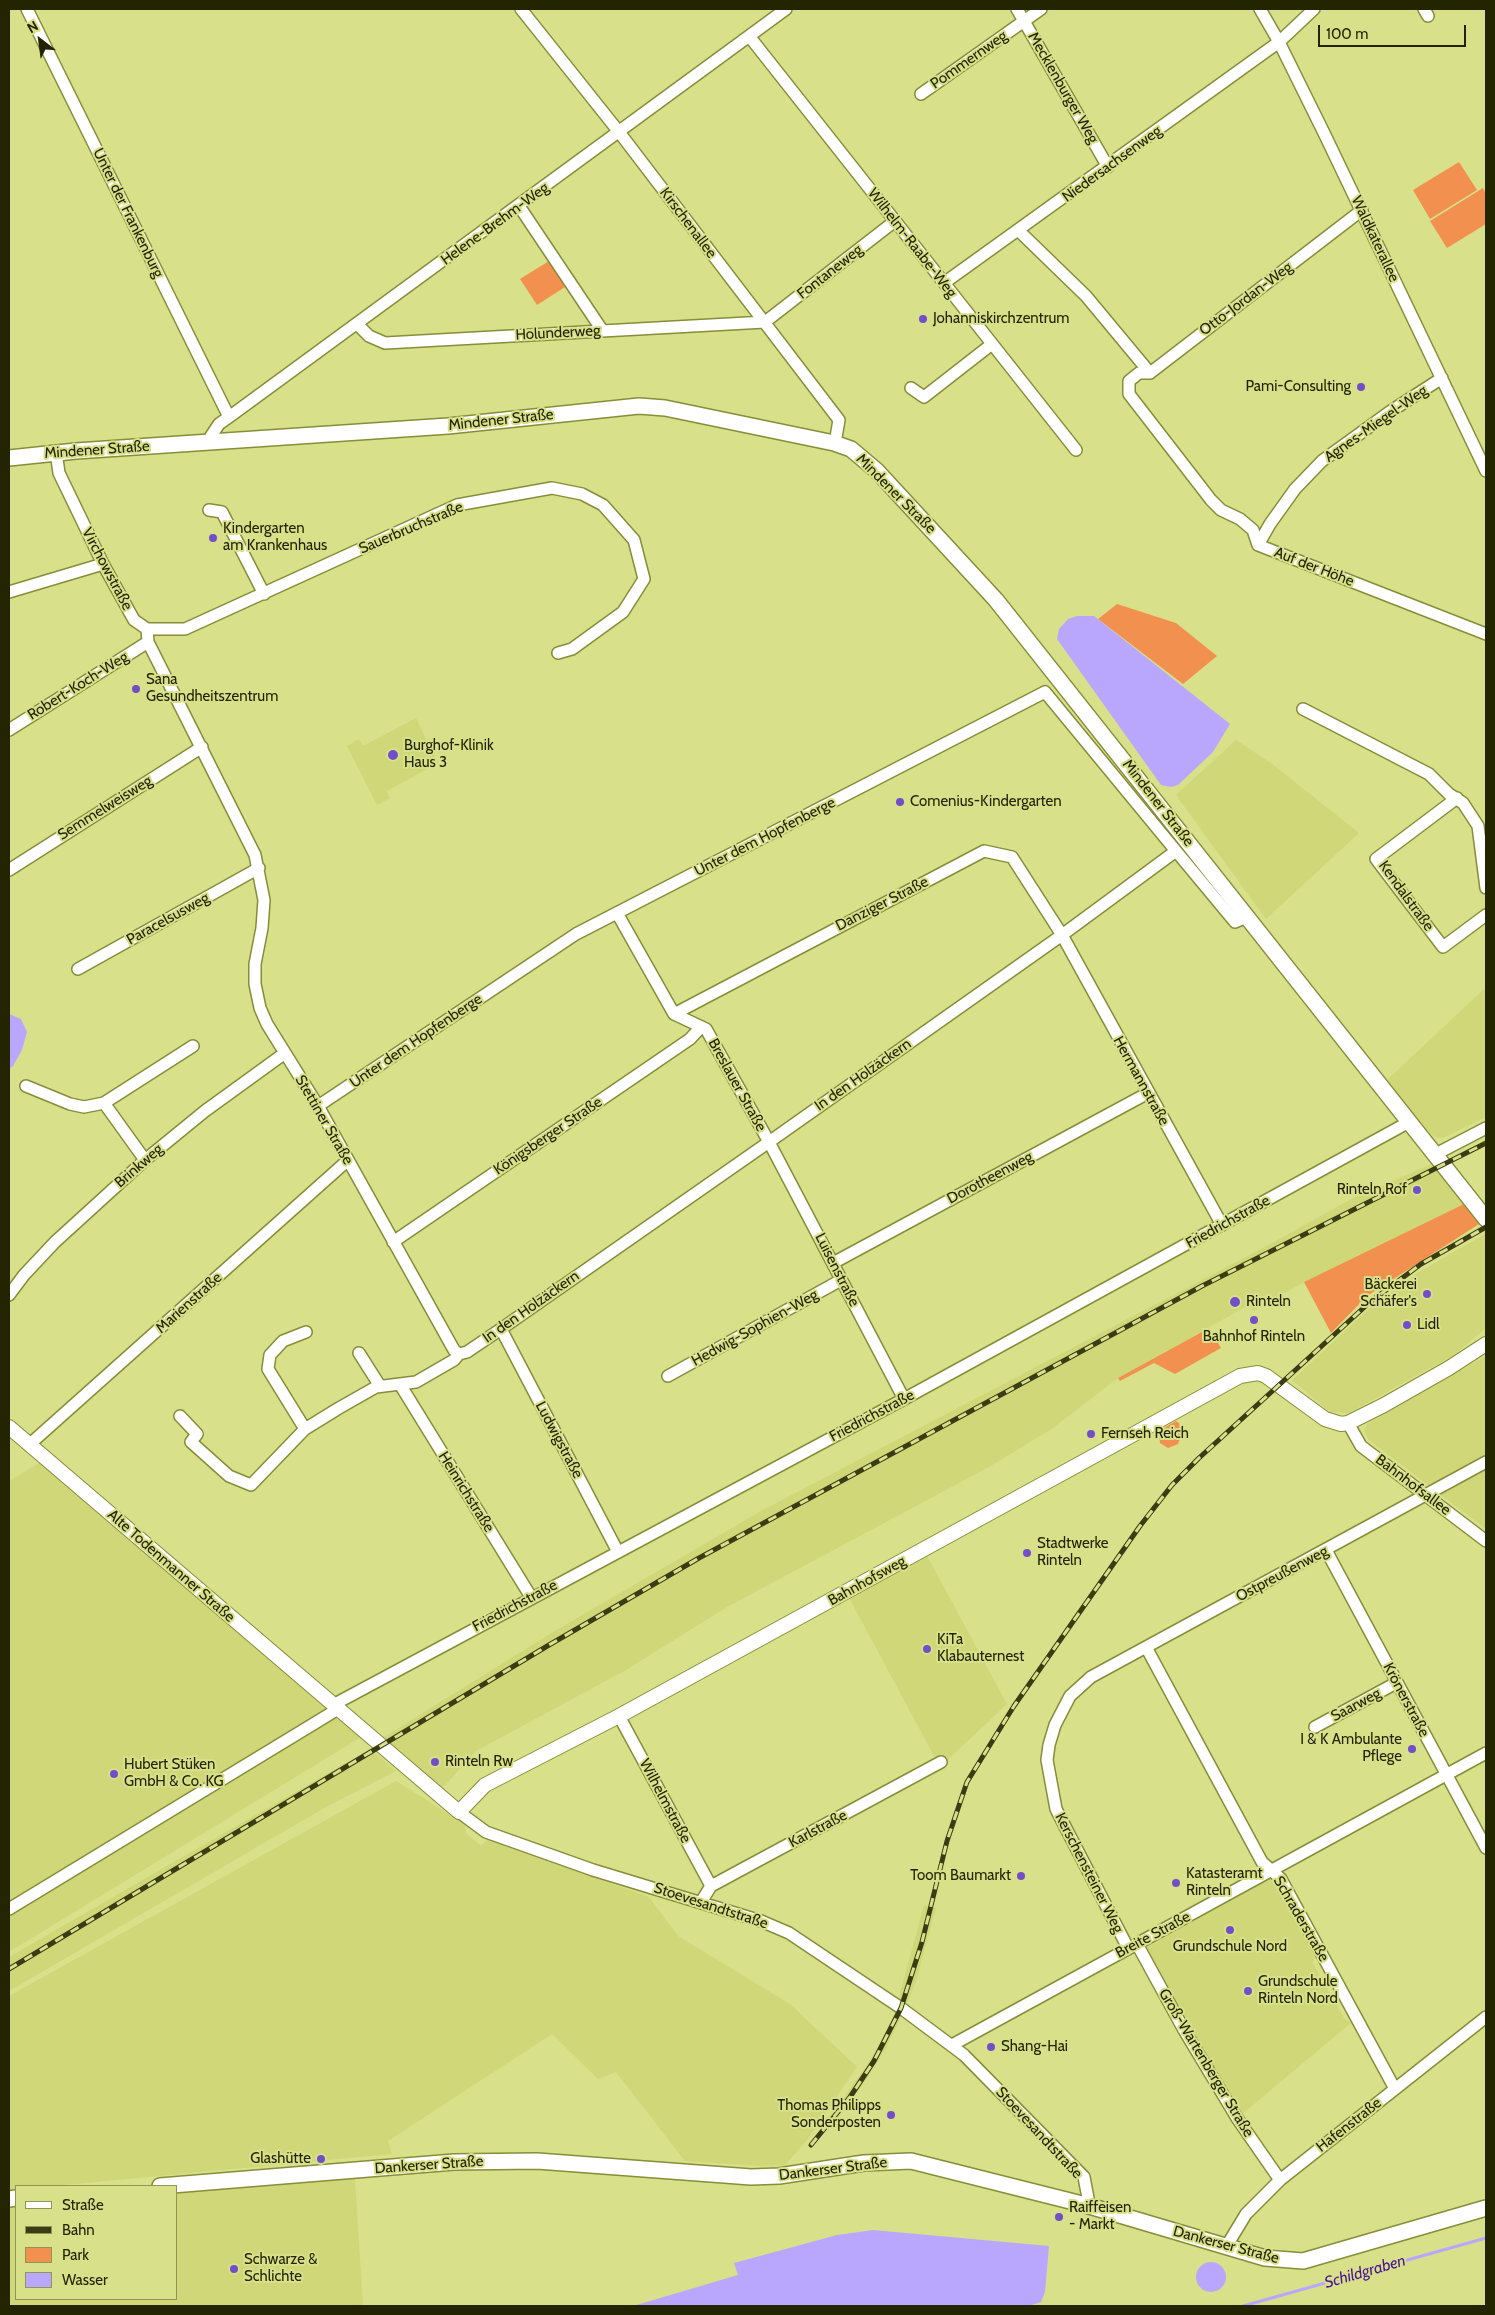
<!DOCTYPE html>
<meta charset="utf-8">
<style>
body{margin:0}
#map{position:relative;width:1495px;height:2315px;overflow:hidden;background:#d8e08a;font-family:Cabin,sans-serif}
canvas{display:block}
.frame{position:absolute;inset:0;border:10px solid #232501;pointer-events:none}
.legend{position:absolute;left:15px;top:2185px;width:162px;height:115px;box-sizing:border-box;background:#d8e08a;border:1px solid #909553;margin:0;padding:6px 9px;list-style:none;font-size:15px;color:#232501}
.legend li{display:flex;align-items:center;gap:10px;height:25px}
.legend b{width:25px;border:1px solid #909553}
.north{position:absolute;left:15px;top:15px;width:50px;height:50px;-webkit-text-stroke:4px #d8e08a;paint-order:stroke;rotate:330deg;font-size:14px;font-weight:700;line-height:20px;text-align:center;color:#232501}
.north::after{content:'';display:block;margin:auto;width:18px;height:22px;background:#232501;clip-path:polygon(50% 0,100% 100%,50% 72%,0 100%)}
.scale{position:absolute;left:1318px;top:25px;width:148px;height:22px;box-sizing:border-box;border:2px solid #232501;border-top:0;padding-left:6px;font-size:15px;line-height:18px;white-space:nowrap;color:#232501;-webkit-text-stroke:4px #d8e08a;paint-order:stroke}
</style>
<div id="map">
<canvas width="1495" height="2315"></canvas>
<div class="frame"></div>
<ul class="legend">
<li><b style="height:6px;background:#fff"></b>Straße</li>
<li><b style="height:6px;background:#3a3d13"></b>Bahn</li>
<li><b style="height:14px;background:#f2914f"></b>Park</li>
<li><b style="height:14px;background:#b9a7fe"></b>Wasser</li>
</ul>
<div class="north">N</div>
<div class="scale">100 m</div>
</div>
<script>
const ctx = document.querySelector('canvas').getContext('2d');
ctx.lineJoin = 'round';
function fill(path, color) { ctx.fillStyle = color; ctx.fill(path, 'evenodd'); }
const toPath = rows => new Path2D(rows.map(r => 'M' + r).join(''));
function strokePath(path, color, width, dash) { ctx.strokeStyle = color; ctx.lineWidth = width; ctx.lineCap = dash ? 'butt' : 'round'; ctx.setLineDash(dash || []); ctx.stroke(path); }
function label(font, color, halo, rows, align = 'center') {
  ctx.font = font + ' Cabin,sans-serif'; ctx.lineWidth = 4; ctx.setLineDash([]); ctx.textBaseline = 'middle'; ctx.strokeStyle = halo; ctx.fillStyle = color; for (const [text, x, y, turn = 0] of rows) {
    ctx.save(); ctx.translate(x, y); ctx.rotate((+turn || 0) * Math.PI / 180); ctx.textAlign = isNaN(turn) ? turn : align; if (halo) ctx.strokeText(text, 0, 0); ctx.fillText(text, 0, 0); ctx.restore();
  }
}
const built = toPath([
 [416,718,438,763,387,791,390,798,377,805,347,746,359,739,363,746],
 [1236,740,1271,763,1359,833,1266,919,1176,795],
 [1484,989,1486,992,1486,1117,1445,1137,1438,1138,1432,1135,1386,1081],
 [1434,1163,1464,1204,1304,1282,1253,1311,1249,1305,1118,1378,1053,1428,989,1467,727,1607,626,1670,476,1751,440,1791,381,1739,553,1632,761,1511,1265,1247,1351,1199],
 [1485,1234,1486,1328,1454,1355,1349,1413,1330,1412,1292,1380,1370,1308,1419,1272],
 [1486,1356,1486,1529,1369,1440,1364,1431,1368,1423],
 [41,1462,361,1737,9,1952,9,1481],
 [925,1552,1007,1704,940,1767,847,1594],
 [370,1749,396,1771,326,1807,9,1991,9,1957],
 [396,1781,465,1824,466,1833,481,1846,487,1840,649,1897,678,1936,790,2004,857,2067,807,2140,785,2165,760,2166,685,2161,616,2072,598,2079,552,2034,388,2141,392,2154,53,2186,16,2186,16,2190,9,2190,9,1996],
 [1268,1880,1277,1883,1315,1953,1313,1963,1344,2018,1351,2023,1241,2115,1195,2041,1146,1948],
 [924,1905,936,1908,917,1978,907,2004,886,2048,862,2086,830,2128,824,2125,876,2052,895,2012],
 [355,2178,363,2306,9,2306,9,2201,16,2201,16,2299,176,2299,176,2190]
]);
const green = toPath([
 [1459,162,1477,190,1430,219,1413,190],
 [1483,188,1486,194,1486,224,1447,248,1430,221],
 [549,261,565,287,537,305,520,279],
 [1117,604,1176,623,1217,656,1183,684,1098,619],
 [1464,1204,1479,1224,1367,1296,1331,1333,1304,1282],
 [1209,1328,1221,1348,1175,1374,1154,1363,1120,1381,1118,1378],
 [1176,1421,1179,1423,1181,1436,1178,1444,1168,1448,1160,1443,1159,1431]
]);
const water = toPath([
 [1077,616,1094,616,1230,724,1213,752,1178,785,1171,787,1161,785,1057,639,1059,629,1068,619],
 [9,1014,21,1019,27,1032,22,1050,13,1066,9,1069],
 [873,2230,1049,2246,1045,2292,1041,2302,1029,2306,633,2306,738,2275,734,2263,837,2235],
 '1196 2277a15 15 0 1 1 30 0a15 15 0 1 1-30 0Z'
]);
const stream = toPath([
 [1243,2306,1486,2238]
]);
const minor = toPath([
 [27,9,229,417],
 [521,9,619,132,839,420,835,443],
 [1017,9,1108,167],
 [1260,9,1279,42,1324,133,1486,471],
 [1424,9,1428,16],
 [749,36,1076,450],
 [921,94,1041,9],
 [519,206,602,330],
 [1362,210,1150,373,1139,373,1129,381,1129,394,1211,500,1221,510,1240,519,1253,530,1258,545,1486,634],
 [1019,231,1086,296,1150,373],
 [944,283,1279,42,1314,9],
 [357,324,369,336,385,343,765,322,895,221],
 [911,388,924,397,992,344],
 [211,443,211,436,219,424,229,417,786,9],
 [56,452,59,473,103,564,134,620,147,629,148,642,255,855,264,900,262,928,255,964,255,984,260,1008,267,1024,318,1106,454,1350,459,1354],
 [209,510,222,512,264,594],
 [1258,545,1270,524,1295,489,1322,461,1391,411,1442,378],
 [9,592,103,564],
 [147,629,185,629,457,505,552,488,582,494,603,505,634,540,644,579,623,612,572,649,558,653],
 [1303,709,1429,774,1449,794,1463,803,1478,826,1486,888],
 [9,730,148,642],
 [1457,798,1376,859,1443,947,1486,915],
 [9,870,202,747],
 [617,913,674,1014,706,1029,769,1142,904,1399],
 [78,969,259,868],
 [674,1014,984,851,1012,857,1062,935,1222,1225],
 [26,1086,70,1104,84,1107,104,1103,145,1160],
 [104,1103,193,1046],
 [318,1106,576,934,1045,692,1176,851],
 [1436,1154,1486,1128],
 [393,1242,690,1039,701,1027],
 [833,1263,1148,1093],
 [9,1295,24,1275,55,1242,145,1160,205,1111,285,1053],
 [501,1329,618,1552],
 [359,1353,380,1386],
 [459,1354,467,1352,501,1329,769,1142,1062,935,1176,851,1235,922,1247,917],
 [668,1376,841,1280],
 [401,1386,531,1597],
 [180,1416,197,1434,191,1442,229,1476,251,1485,305,1429,339,1408,376,1387,416,1382,454,1360,459,1354],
 [1348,1423,1361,1446,1486,1541],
 [305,1429,268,1369,270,1355,283,1341,306,1332],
 [30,1444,347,1161],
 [1326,1550,1486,1848],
 [1146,1647,1262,1862,1281,1879,1395,2089],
 [333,1705,904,1399,1409,1122],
 [619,1716,711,1886],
 [1315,1727,1396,1683],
 [459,1812,486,1832,593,1870,761,1921,789,1933,901,2008,964,2055,1084,2177,1088,2198,1086,2205],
 [701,1902,711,1886,941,1762],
 [9,1909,338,1709],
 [1137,1944,1184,2030,1237,2118,1280,2180],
 [1128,1948,1056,1809,1047,1760,1049,1745,1055,1725,1070,1696,1091,1677,1486,1462],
 [952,2045,1486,1753],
 [1226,2247,1246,2214,1280,2180,1486,2017]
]);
const tertiary = toPath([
 [9,1427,459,1812,485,1785,619,1716,1240,1376,1258,1373,1266,1376,1325,1419,1341,1424,1348,1423,1384,1405,1449,1368,1486,1344]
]);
const secondary = toPath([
 [9,458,76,451,448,426,639,406,665,408,834,443,851,449,877,471,996,600,1486,1219],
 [160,2186,454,2162,537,2161,751,2177,779,2176,864,2163,911,2161,1086,2205,1265,2258,1303,2261,1486,2208],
 [9,2199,16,2198]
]);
const rail = toPath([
 [9,1969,549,1645,699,1558,1202,1286,1486,1143],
 [811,2145,850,2097,874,2061,901,2008,922,1942,947,1841,967,1782,1014,1706,1140,1526,1172,1485,1199,1458,1370,1302,1421,1264,1486,1227]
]);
const markers = [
 [923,319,5,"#724ec7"],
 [1361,387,5,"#724ec7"],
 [213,538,5,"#724ec7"],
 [136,689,5,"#724ec7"],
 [393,755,6,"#724ec7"],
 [900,802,5,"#724ec7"],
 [1417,1190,5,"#724ec7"],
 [1427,1294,5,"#724ec7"],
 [1235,1302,6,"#724ec7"],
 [1254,1320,5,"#724ec7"],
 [1407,1325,5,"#724ec7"],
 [1091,1434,5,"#724ec7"],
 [1027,1553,5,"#724ec7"],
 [927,1649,5,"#724ec7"],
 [1412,1749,5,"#724ec7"],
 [435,1762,5,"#724ec7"],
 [114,1774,5,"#724ec7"],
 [1021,1876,5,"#724ec7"],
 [1176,1883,5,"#724ec7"],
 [1230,1930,5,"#724ec7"],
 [1248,1991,5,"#724ec7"],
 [991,2047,5,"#724ec7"],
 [891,2115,5,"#724ec7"],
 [321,2159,5,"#724ec7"],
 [1059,2217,5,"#724ec7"],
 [234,2269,5,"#724ec7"]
];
const streetNames = [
 ["Pommernweg",969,60,-35],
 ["Mecklenburger Weg",1063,88,60],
 ["Niedersachsenweg",1112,164,-36],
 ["Unter der Frankenburg",128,213,64],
 ["Kirschenallee",688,223,53],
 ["Helene-Brehm-Weg",495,224,-36],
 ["Waldkaterallee",1375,239,65],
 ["Wilhelm-Raabe-Weg",912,243,52],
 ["Fontaneweg",830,272,-38],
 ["Otto-Jordan-Weg",1246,299,-37],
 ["Holunderweg",558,333,-3],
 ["Mindener Straße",501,420,-6],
 ["Agnes-Miegel-Weg",1376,424,-35],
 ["Mindener Straße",97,450,-4],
 ["Mindener Straße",896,494,45],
 ["Sauerbruchstraße",411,528,-23],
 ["Auf der Höhe",1314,567,21],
 ["Virchowstraße",107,569,62],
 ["Robert-Koch-Weg",78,686,-32],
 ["Mindener Straße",1158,803,52],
 ["Semmelweisweg",105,808,-32],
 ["Unter dem Hopfenberge",765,837,-27],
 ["Kendalstraße",1406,896,54],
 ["Danziger Straße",882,904,-27],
 ["Paracelsusweg",168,919,-29],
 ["Unter dem Hopfenberge",416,1041,-34],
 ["In den Holzäckern",863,1075,-35],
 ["Hermannstraße",1141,1081,61],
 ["Breslauer Straße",737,1085,61],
 ["Stettiner Straße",324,1120,60],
 ["Königsberger Straße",548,1136,-34],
 ["Brinkweg",139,1166,-41],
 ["Dorotheenweg",990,1178,-28],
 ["Friedrichstraße",1228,1222,-29],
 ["Luisenstraße",837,1270,63],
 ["Marienstraße",189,1303,-42],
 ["In den Holzäckern",531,1307,-35],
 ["Hedwig-Sophien-Weg",755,1328,-29],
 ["Friedrichstraße",872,1416,-28],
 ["Ludwigstraße",559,1440,62],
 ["Bahnhofsallee",1413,1485,37],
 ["Heinrichstraße",466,1492,58],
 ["Alte Todenmanner Straße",171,1566,41],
 ["Ostpreußenweg",1282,1574,-28],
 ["Bahnhofsweg",867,1581,-29],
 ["Friedrichstraße",515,1606,-28],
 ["Krönerstraße",1406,1700,62],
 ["Saarweg",1356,1705,-28],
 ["Wilhelmstraße",665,1801,62],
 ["Karlstraße",818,1829,-28],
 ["Kerschensteiner Weg",1089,1873,63],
 ["Stoevesandtstraße",711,1906,18],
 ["Schraderstraße",1301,1919,60],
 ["Breite Straße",1153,1935,-28],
 ["Groß-Wartenberger Straße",1206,2063,59],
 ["Hafenstraße",1349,2125,-38],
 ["Stoevesandtstraße",1039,2133,47],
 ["Dankerser Straße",429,2165,-4],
 ["Dankerser Straße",833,2169,-7],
 ["Dankerser Straße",1226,2245,15]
];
const poiNames = [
 ["Johanniskirchzentrum",933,319],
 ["Pami-Consulting",1351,387,"right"],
 ["Kindergarten",223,529],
 ["am Krankenhaus",223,546],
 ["Sana",146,680],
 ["Gesundheitszentrum",146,697],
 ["Burghof-Klinik",404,746],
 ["Haus 3",404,763],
 ["Comenius-Kindergarten",910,802],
 ["Rinteln Rof",1407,1190,"right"],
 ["Bäckerei",1417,1285,"right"],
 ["Schäfer's",1417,1302,"right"],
 ["Rinteln",1246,1302],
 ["Lidl",1417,1325],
 ["Bahnhof Rinteln",1254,1337,"center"],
 ["Fernseh Reich",1101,1434],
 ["Stadtwerke",1037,1544],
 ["Rinteln",1037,1561],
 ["KiTa",937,1640],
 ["Klabauternest",937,1657],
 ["I & K Ambulante",1402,1740,"right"],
 ["Pflege",1402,1757,"right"],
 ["Rinteln Rw",445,1762],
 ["Hubert Stüken",124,1765],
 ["GmbH & Co. KG",124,1782],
 ["Katasteramt",1186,1874],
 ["Rinteln",1186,1891],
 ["Toom Baumarkt",1011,1876,"right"],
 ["Grundschule Nord",1230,1947,"center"],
 ["Grundschule",1258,1982],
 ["Rinteln Nord",1258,1999],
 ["Shang-Hai",1001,2047],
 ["Thomas Philipps",881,2106,"right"],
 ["Sonderposten",881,2123,"right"],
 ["Glashütte",311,2159,"right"],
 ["Raiffeisen",1069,2208],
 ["- Markt",1069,2225],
 ["Schwarze &",244,2260],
 ["Schlichte",244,2277]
];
const waterNames = [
 ["Schildgraben",1365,2272,-16]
];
fill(built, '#cfd778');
fill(green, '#f2914f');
fill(water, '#b9a7fe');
strokePath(stream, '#b9a7fe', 3);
strokePath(minor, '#878d38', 14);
strokePath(tertiary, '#878d38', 16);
strokePath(secondary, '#878d38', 18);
strokePath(minor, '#fff', 11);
strokePath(tertiary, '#fff', 14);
strokePath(secondary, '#fff', 15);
strokePath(rail, '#3a3d13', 5);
strokePath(rail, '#d8e08a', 3, [9]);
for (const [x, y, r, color] of markers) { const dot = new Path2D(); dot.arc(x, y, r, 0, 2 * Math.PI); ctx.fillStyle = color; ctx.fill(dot); strokePath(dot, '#d8e08a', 2); }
label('15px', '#232501', '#d8e08a', streetNames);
label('15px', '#232501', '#d8e08a', poiNames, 'left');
label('italic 16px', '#481593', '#d8e08a', waterNames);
</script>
